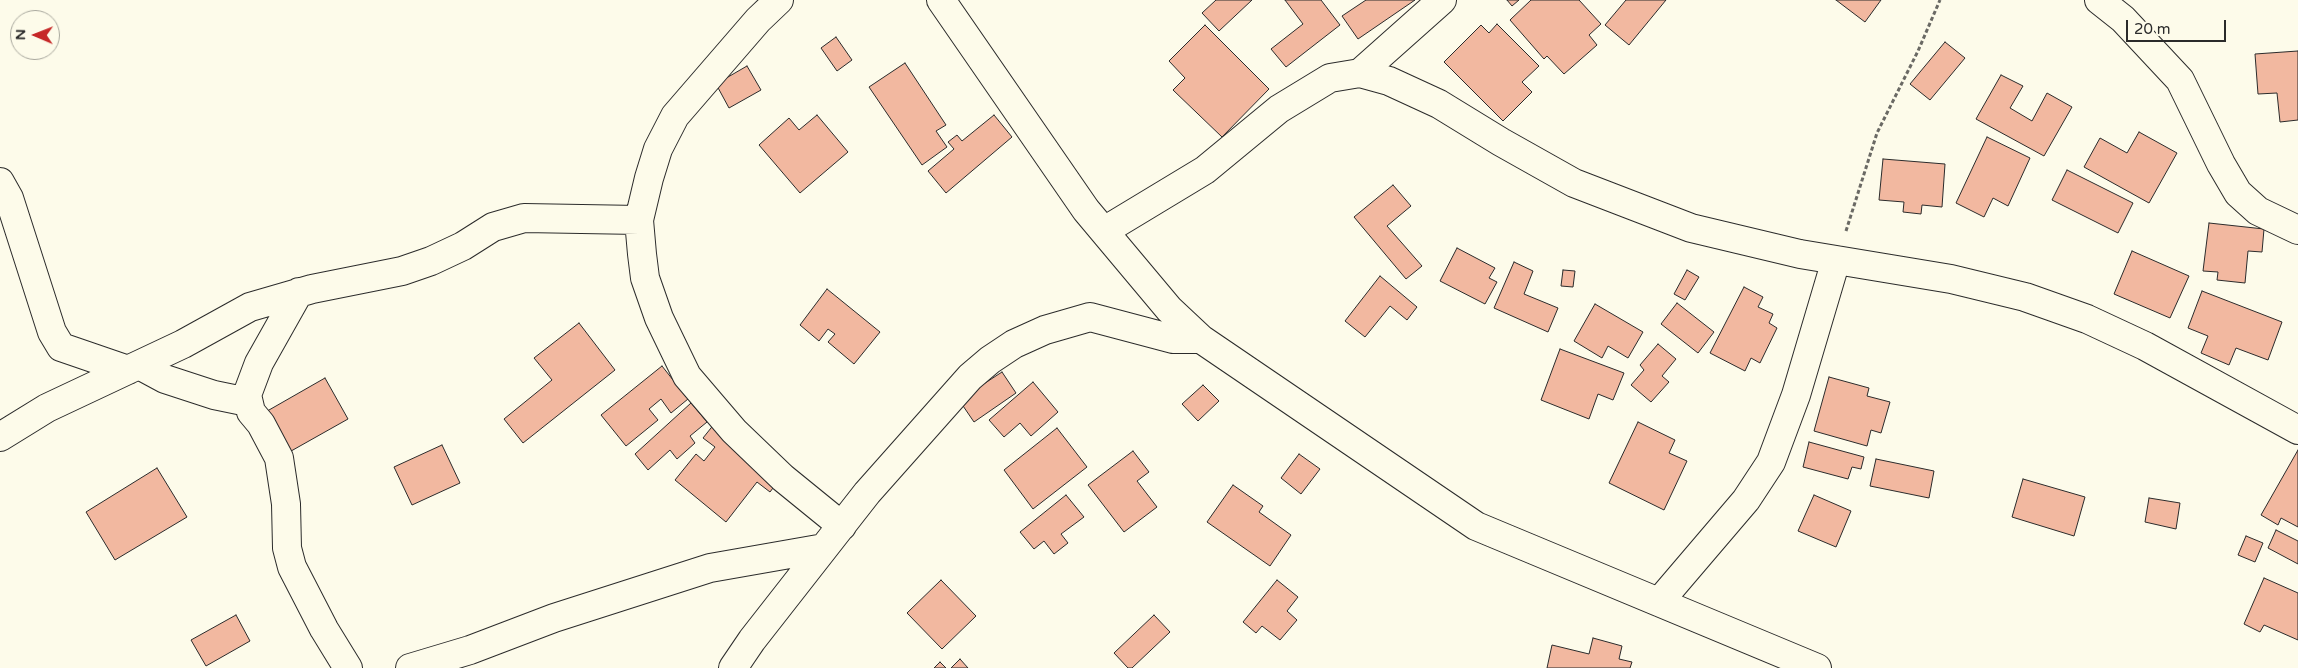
<!DOCTYPE html>
<style>
body{margin:0}
#map{position:relative;width:2298px;height:668px;overflow:hidden;background:#fdfbea;font-family:"Varela Round",sans-serif}
canvas{display:block}
.north{position:absolute;left:10px;top:10px;width:50px;height:50px;box-sizing:border-box;background:#fdfbea;border:1px solid #a9a89e;border-radius:50%;rotate:271deg;font-size:14px;font-weight:700;line-height:20px;text-align:center;color:#2b2b2b}
.north::after{content:'';display:block;margin:auto;width:18px;height:22px;background:#c62828;clip-path:polygon(50% 0,100% 100%,50% 72%,0 100%)}
.scale{position:absolute;left:2126px;top:20px;width:100px;height:22px;box-sizing:border-box;border:2px solid #2b2b2b;border-top:0;padding-left:6px;font-size:15px;line-height:18px;white-space:nowrap;color:#2b2b2b;-webkit-text-stroke:4px #fdfbea;paint-order:stroke}
</style>
<div id="map">
<canvas width="2298" height="668"></canvas>
<div class="north">N</div>
<div class="scale">20 m</div>
</div>
<script>
const ctx = document.querySelector('canvas').getContext('2d');
ctx.lineJoin = 'round';
function fill(path, color) { ctx.fillStyle = color; ctx.fill(path, 'evenodd'); }
const toPath = rows => new Path2D(rows.map(r => 'M' + r).join(''));
function strokePath(path, color, width, dash) { ctx.strokeStyle = color; ctx.lineWidth = width; ctx.lineCap = dash ? 'butt' : 'round'; ctx.setLineDash(dash || []); ctx.stroke(path); }
const building = toPath([
 [1216,0,1252,0,1219,31,1202,13,1216,0],
 [1285,0,1321,0,1340,25,1286,67,1271,49,1303,24,1285,0],
 [1366,0,1415,0,1358,39,1342,16,1366,0],
 [1507,0,1519,0,1512,6,1507,0],
 [1531,0,1579,0,1601,24,1589,35,1597,45,1564,74,1547,56,1544,59,1510,20,1531,0],
 [1626,0,1666,0,1629,45,1605,25,1626,0],
 [1836,0,1881,0,1865,22,1836,0],
 [1497,24,1539,66,1522,82,1532,92,1503,121,1444,62,1481,25,1489,33,1497,24],
 [1205,25,1269,89,1222,137,1173,90,1185,78,1169,61,1205,25],
 [836,37,852,60,837,71,821,48,836,37],
 [1945,42,1965,58,1930,100,1910,84,1945,42],
 [2298,51,2298,120,2280,122,2277,93,2258,94,2255,54,2298,51],
 [905,63,946,125,936,131,947,147,922,165,869,87,905,63],
 [747,66,761,90,729,108,716,84,747,66],
 [2001,75,2023,86,2010,108,2032,121,2047,93,2072,107,2044,156,1976,119,2001,75],
 [817,115,848,152,800,193,759,145,789,118,799,130,817,115],
 [994,115,1012,137,946,193,928,171,954,149,948,142,957,135,962,141,994,115],
 [2139,132,2177,153,2149,203,2084,167,2100,138,2127,153,2139,132],
 [1987,137,2030,158,2008,206,1993,198,1984,217,1956,203,1987,137],
 [1883,159,1945,164,1942,207,1922,205,1921,214,1903,212,1904,202,1879,200,1883,159],
 [2067,170,2133,203,2118,233,2052,200,2067,170],
 [1393,185,1411,206,1387,226,1422,266,1406,279,1354,217,1393,185],
 [2209,223,2264,229,2262,252,2248,251,2245,283,2217,280,2218,272,2203,271,2209,223],
 [1457,248,1495,268,1489,278,1497,282,1485,304,1440,281,1457,248],
 [2132,251,2189,276,2170,318,2114,294,2132,251],
 [1514,262,1533,271,1524,294,1558,308,1548,332,1494,308,1514,262],
 [1563,270,1575,271,1573,287,1561,286,1563,270],
 [1687,270,1699,277,1685,300,1674,294,1687,270],
 [1380,276,1417,307,1407,320,1390,306,1365,337,1345,321,1380,276],
 [1744,287,1763,297,1758,307,1773,314,1769,323,1777,328,1760,363,1751,358,1745,371,1710,353,1744,287],
 [827,289,880,332,854,364,828,342,835,334,828,329,819,341,800,325,827,289],
 [2202,291,2282,322,2268,360,2236,348,2229,365,2201,353,2208,336,2188,328,2202,291],
 [1677,303,1714,332,1698,353,1661,324,1677,303],
 [1595,304,1643,332,1628,358,1608,346,1602,358,1574,341,1595,304],
 [579,323,615,370,523,443,504,419,552,380,534,358,579,323],
 [1658,344,1676,359,1662,376,1669,382,1651,402,1631,385,1644,370,1640,365,1658,344],
 [1560,349,1624,373,1613,400,1598,394,1589,419,1541,400,1560,349],
 [662,366,688,399,671,413,661,399,649,409,658,420,626,446,601,415,662,366],
 [1002,372,1016,393,974,422,959,400,1002,372],
 [1829,377,1869,388,1867,396,1890,402,1881,433,1871,430,1867,446,1814,431,1829,377],
 [325,378,348,419,284,455,262,414,325,378],
 [1033,382,1058,412,1031,436,1020,423,1004,437,989,420,1033,382],
 [1203,385,1219,401,1198,421,1182,404,1203,385],
 [691,403,707,422,690,436,695,443,677,459,670,450,648,470,635,454,691,403],
 [719,418,785,472,770,492,757,482,726,522,675,480,696,454,704,461,715,447,703,438,719,418],
 [1638,422,1675,440,1669,453,1687,461,1664,510,1609,483,1638,422],
 [1057,428,1087,467,1033,509,1004,470,1057,428],
 [1809,442,1864,457,1861,469,1852,467,1848,479,1803,467,1809,442],
 [442,445,460,483,412,505,394,467,442,445],
 [2298,450,2298,527,2281,518,2278,525,2261,515,2298,450],
 [1133,451,1149,472,1137,481,1157,507,1124,532,1088,485,1133,451],
 [1299,454,1320,469,1301,494,1281,478,1299,454],
 [1876,459,1934,471,1929,498,1870,486,1876,459],
 [157,468,187,517,115,560,86,512,157,468],
 [2023,479,2085,497,2074,536,2012,517,2023,479],
 [1233,485,1263,506,1259,512,1291,535,1270,566,1207,522,1233,485],
 [1066,495,1084,517,1061,534,1068,543,1054,554,1044,541,1034,549,1020,532,1066,495],
 [1814,495,1851,511,1836,547,1798,531,1814,495],
 [2149,498,2180,503,2176,529,2145,522,2149,498],
 [2276,530,2298,541,2298,564,2268,548,2276,530],
 [2246,536,2263,543,2255,562,2238,555,2246,536],
 [2264,578,2298,593,2298,640,2264,625,2260,632,2244,624,2264,578],
 [941,580,976,616,942,649,907,613,941,580],
 [1277,580,1298,597,1287,611,1297,620,1280,640,1262,626,1256,633,1243,622,1277,580],
 [236,615,250,641,206,666,191,640,236,615],
 [1154,615,1170,632,1132,668,1128,668,1114,653,1154,615],
 [1593,638,1622,646,1619,659,1632,662,1630,668,1547,668,1552,645,1589,654,1593,638],
 [960,659,968,668,951,668,960,659],
 [940,662,946,668,934,668,940,662]
]);
const path = toPath([
 [1846,231,1877,133,1918,51,1940,0]
]);
const minor = toPath([
 [779,0,758,20,675,116,658,149,649,178,639,220,642,254,645,278,659,318,687,376,734,431,783,478,842,526],
 [941,0,1086,210,1169,309,1201,339,1476,526,1817,668],
 [2099,0,2123,19,2180,80,2221,164,2238,193,2258,211,2298,230],
 [1360,73,1442,0],
 [0,182,9,198,52,332,61,347,128,370],
 [1104,231,1205,170,1279,109,1330,78,1360,73,1389,81,1439,104,1501,142,1574,183,1691,228,1800,254,1951,279,2025,297,2087,319,2145,346,2298,430],
 [299,292,259,363,247,395,251,412,261,424,279,458,286,504,287,548,292,567,324,629,348,668],
 [139,365,165,379,214,395,248,402],
 [0,437,47,408,183,344,250,307,312,289,402,271,431,261,463,246,493,227,524,218,639,220],
 [1659,602,1746,500,1771,462,1796,395,1836,260],
 [410,668,470,650,554,618,710,568,824,548],
 [733,668,752,640,867,493,970,377,990,360,1014,344,1045,330,1090,317,1173,339,1201,339]
]);
fill(building, '#f2b8a0');
strokePath(building, '#2b2b2b', 1);
strokePath(minor, '#2b2b2b', 30);
strokePath(path, '#6a6964', 3, [4, 2.5]);
strokePath(minor, '#fdfbea', 28);
</script>
